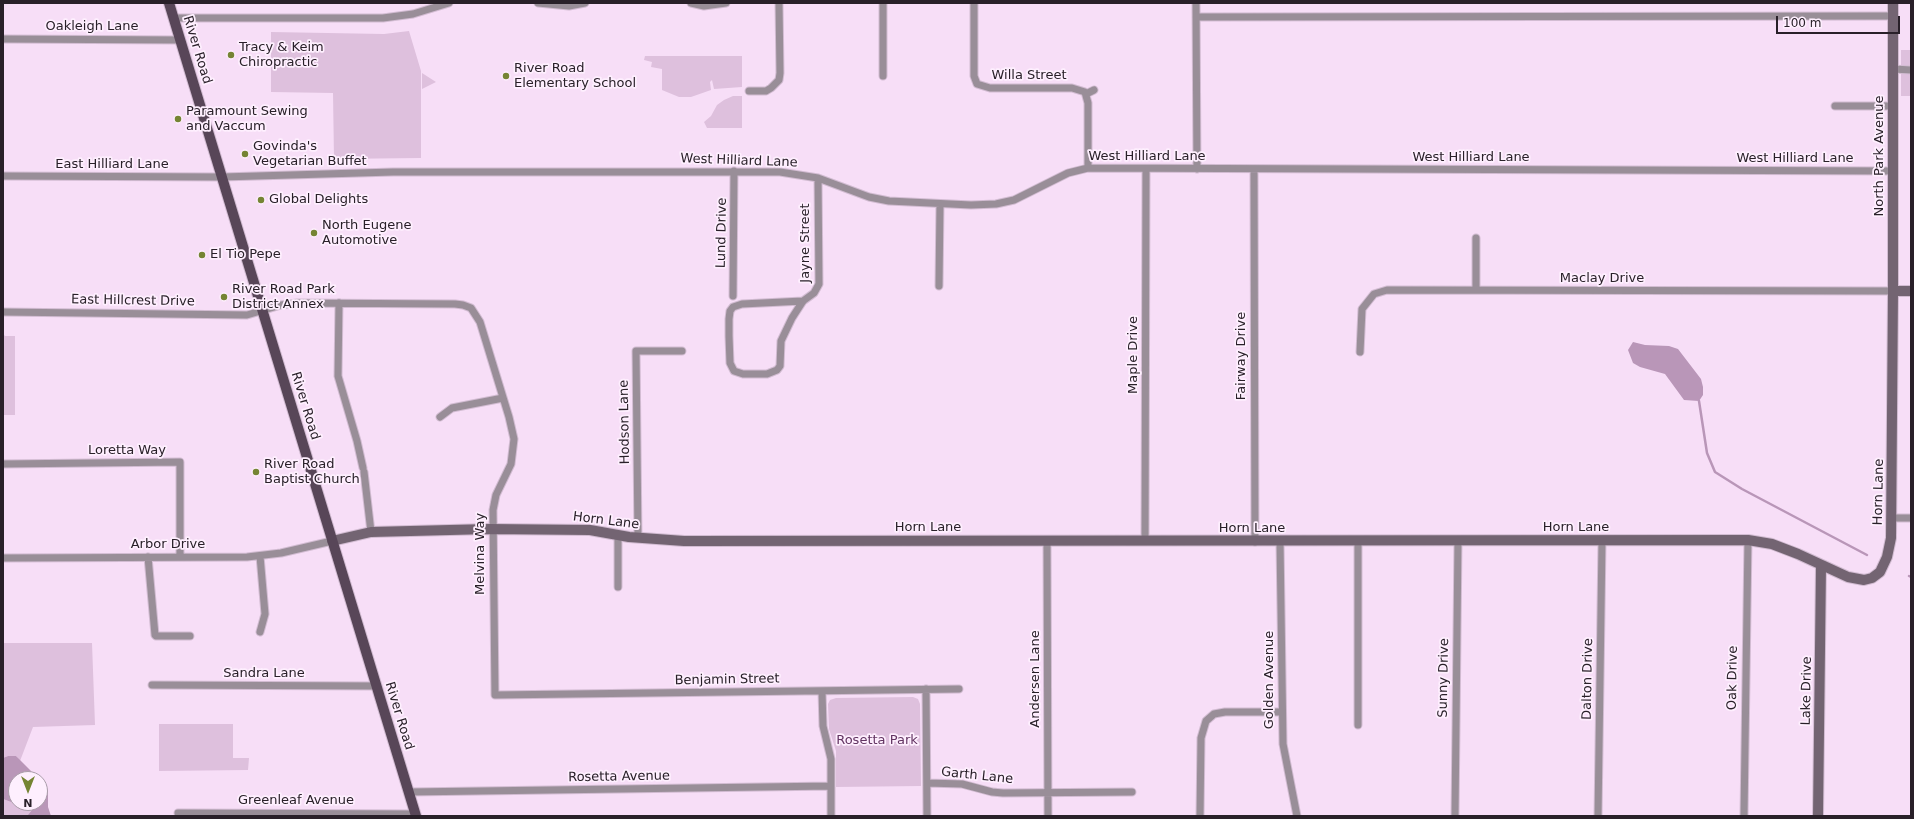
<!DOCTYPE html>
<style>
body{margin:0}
#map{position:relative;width:1914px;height:819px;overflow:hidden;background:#f7def7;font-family:"DejaVu Sans",sans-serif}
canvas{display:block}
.frame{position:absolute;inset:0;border:4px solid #292029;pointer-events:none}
.north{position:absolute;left:8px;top:771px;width:40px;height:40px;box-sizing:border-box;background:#feeffe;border:1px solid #a99ca9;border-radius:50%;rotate:180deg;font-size:11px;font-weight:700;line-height:16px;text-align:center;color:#292029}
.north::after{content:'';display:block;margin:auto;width:14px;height:18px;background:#758433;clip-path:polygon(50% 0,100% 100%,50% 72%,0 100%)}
.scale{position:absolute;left:1776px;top:16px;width:124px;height:18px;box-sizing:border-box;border:2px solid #292029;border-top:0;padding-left:5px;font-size:12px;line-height:14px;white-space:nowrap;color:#292029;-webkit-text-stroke:3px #feeffe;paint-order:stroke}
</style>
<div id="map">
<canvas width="1914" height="819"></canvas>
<div class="frame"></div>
<div class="north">N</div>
<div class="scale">100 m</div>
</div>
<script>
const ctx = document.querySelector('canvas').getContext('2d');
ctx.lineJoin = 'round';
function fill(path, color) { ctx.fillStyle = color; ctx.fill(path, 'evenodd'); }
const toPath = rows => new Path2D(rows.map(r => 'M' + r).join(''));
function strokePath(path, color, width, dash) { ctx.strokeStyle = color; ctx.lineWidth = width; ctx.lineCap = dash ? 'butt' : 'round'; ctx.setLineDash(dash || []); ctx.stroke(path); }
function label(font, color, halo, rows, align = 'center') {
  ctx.font = font + ' "DejaVu Sans",sans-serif'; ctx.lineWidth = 3.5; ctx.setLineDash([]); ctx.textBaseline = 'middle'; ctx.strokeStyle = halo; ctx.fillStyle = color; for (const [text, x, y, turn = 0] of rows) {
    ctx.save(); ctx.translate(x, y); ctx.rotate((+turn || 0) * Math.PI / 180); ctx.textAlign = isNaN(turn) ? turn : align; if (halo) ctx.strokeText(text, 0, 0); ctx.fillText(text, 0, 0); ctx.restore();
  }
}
const green = toPath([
 [409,31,421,71,421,158,334,159,333,93,271,92,271,32,384,34],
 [1901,50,1911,50,1911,96,1901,96],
 [645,56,742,56,742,87,714,89,712,80,710,82,711,90,691,97,679,97,662,90,662,69,651,67,652,62,644,60],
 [422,73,436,82,422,89],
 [733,96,742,96,742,128,707,128,704,122,711,116,717,105,724,100],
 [3,334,5,336,15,336,15,415,3,415],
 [3,643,92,643,95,725,33,727,20,761,16,756,8,756,3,758],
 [913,697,918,699,920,704,921,786,836,787,836,751,829,729,828,704,830,700,836,698],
 [159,724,233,724,233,758,249,758,248,770,159,771],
 [3,799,11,802,16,801,16,803,34,803,32,810,27,816,3,816]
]);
const water = toPath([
 [1633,342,1645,345,1669,346,1678,349,1701,379,1703,387,1703,395,1699,401,1684,400,1665,374,1640,367,1633,363,1628,350],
 [8,756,16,756,39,779,16,779,16,801,11,802,3,799,3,758],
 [40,780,45,783,48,791,48,807,51,816,27,816,32,810,34,803,40,803]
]);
const stream = toPath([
 [1699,401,1707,453,1715,472,1742,489,1867,555],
 [1909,576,1911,577]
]);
const street = toPath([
 [538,3,569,6,585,3],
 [691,3,704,6,726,3],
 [974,3,974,76,977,84,990,88,1072,88,1085,92,1088,103,1088,168],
 [1196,3,1197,169],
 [1196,17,1893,16],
 [174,18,383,18,413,14,449,3],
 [3,39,180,40],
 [1893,69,1911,70],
 [883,76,883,3],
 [749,91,766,91,771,88,779,80,780,73,779,3],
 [1086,94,1094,90],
 [1835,106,1893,106],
 [1254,169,1255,542],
 [3,176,222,177,393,172,780,172,818,178,869,197,889,201,971,205,996,204,1014,200,1068,173,1088,168,1892,171],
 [939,286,940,204],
 [1476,290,1476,238],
 [733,296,734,171],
 [803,301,792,318,781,341,780,366,777,370,767,374,743,374,734,371,730,363,729,336,729,319,730,311,733,307,742,304,803,301],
 [803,301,814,293,819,284,818,178],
 [339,303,338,376,357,441,363,468],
 [3,312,247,315,281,305,297,303,455,304,463,305,471,308,480,322,509,417,514,439,511,464,496,495,493,510,495,695,959,689],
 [1360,352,1362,309,1374,294,1387,290,1893,291],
 [440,417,452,408,503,398],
 [3,464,180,462,180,557],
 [364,472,371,532],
 [1892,518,1911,518],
 [618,535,618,587],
 [638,538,636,351,682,351],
 [1047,541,1048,816],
 [1145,541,1146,169],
 [1280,542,1283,744,1297,816],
 [1358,542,1358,725],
 [148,557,155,635,156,636,190,636],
 [3,558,247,557,281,553,332,541],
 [260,632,265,614,260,556],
 [152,685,376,686],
 [926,689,927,816],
 [822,691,823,726,831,759,831,816],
 [927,783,962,784,992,792,1003,793,1132,792],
 [409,792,831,786],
 [178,813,415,814],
 [1200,816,1201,738,1206,721,1214,714,1225,712,1282,712],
 [1455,816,1458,541],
 [1598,816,1602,542],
 [1744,816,1748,540]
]);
const secondary = toPath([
 [1893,3,1893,291,1911,291],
 [332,541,371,532,489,529,590,530,629,537,684,541,1748,540,1772,544,1798,554,1848,577,1864,580,1872,578,1880,572,1887,557,1891,538,1893,291],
 [1818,816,1821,565]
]);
const primary = toPath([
 [169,3,416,816]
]);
const markers = [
 [231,55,4,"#758433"],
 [506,76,4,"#758433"],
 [178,119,4,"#758433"],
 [245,154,4,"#758433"],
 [261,200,4,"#758433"],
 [314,233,4,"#758433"],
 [202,255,4,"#758433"],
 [224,297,4,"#758433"],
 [256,472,4,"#758433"]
];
const streetNames = [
 ["Oakleigh Lane",92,27],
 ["River Road",197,50,73],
 ["Willa Street",1029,76],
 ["North Park Avenue",1880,156,-90],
 ["West Hilliard Lane",1147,157],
 ["West Hilliard Lane",1471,158],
 ["West Hilliard Lane",1795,159],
 ["West Hilliard Lane",739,161,2],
 ["East Hilliard Lane",112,165],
 ["Lund Drive",722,233,-89],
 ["Jayne Street",806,243,-90],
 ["Maclay Drive",1602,279],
 ["East Hillcrest Drive",133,301,1],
 ["Maple Drive",1134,355,-90],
 ["Fairway Drive",1242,356,-90],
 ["River Road",305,406,73],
 ["Hodson Lane",625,422,-91],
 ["Loretta Way",127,451],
 ["Horn Lane",1879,492,-89],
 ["Horn Lane",606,521,7],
 ["Horn Lane",928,528],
 ["Horn Lane",1576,528],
 ["Horn Lane",1252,529],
 ["Arbor Drive",168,545],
 ["Melvina Way",481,554,-90],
 ["Sandra Lane",264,674],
 ["Sunny Drive",1444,678,-89],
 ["Oak Drive",1733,678,-89],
 ["Andersen Lane",1036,679,-90],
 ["Dalton Drive",1588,679,-89],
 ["Benjamin Street",727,680,-1],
 ["Golden Avenue",1270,680,-90],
 ["Lake Drive",1807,691,-89],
 ["River Road",399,716,73],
 ["Garth Lane",977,776,6],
 ["Rosetta Avenue",619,777,-1],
 ["Greenleaf Avenue",296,801]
];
const poiNames = [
 ["Tracy & Keim",239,48],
 ["Chiropractic",239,63],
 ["River Road",514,69],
 ["Elementary School",514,84],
 ["Paramount Sewing",186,112],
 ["and Vaccum",186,127],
 ["Govinda's",253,147],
 ["Vegetarian Buffet",253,162],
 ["Global Delights",269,200],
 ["North Eugene",322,226],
 ["Automotive",322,241],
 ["El Tio Pepe",210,255],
 ["River Road Park",232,290],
 ["District Annex",232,305],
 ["River Road",264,465],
 ["Baptist Church",264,480]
];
const parkNames = [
 ["Rosetta Park",877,741]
];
fill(green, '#dec0dd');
fill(water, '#b996b8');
strokePath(stream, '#b996b8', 2.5);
strokePath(street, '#d2bcd2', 9);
strokePath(secondary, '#d2bcd2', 12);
strokePath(primary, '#d2bcd2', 12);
strokePath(street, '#998e98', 7);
strokePath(secondary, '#736472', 10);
strokePath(primary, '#584658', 10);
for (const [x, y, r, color] of markers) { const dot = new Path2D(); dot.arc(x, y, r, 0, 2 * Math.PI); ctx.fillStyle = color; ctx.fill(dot); strokePath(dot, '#feeffe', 1.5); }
label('13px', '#292029', '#feeffe', streetNames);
label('13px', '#292029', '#feeffe', poiNames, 'left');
label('13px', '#623462', '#feeffe', parkNames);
</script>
